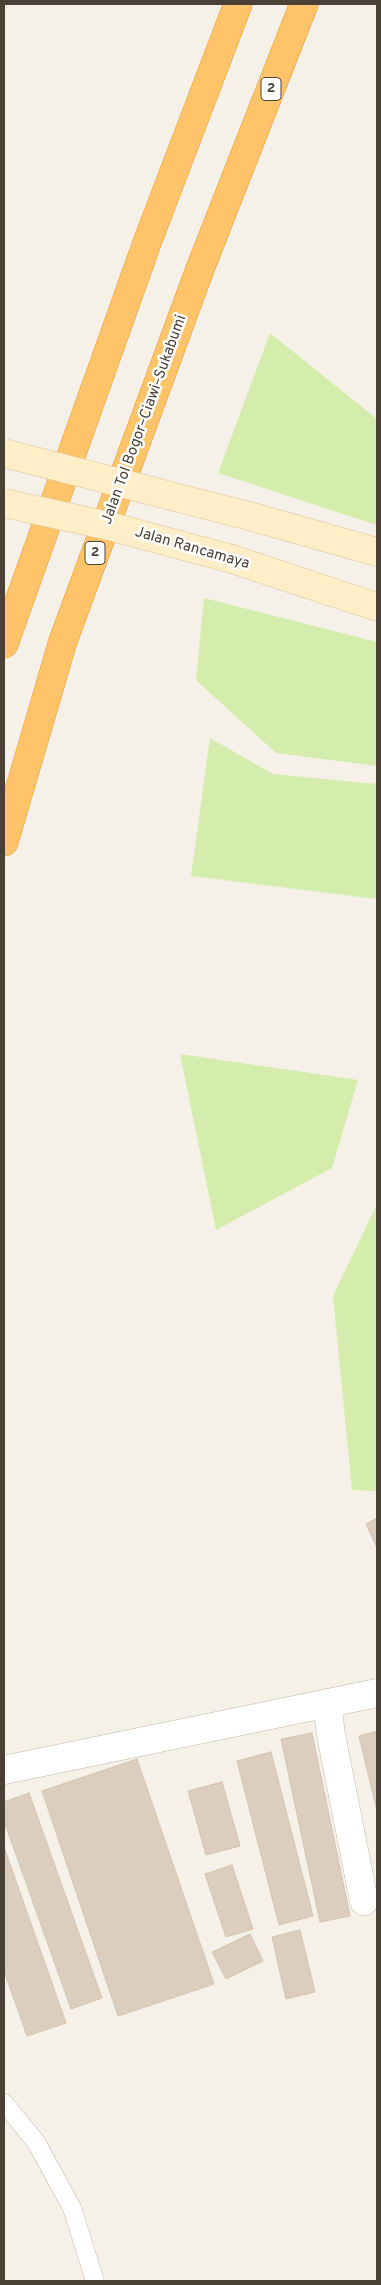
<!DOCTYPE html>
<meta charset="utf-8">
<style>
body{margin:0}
#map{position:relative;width:381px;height:2285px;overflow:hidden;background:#f5f0e8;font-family:Overpass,sans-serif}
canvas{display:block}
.frame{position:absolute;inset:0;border:5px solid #4a4035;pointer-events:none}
</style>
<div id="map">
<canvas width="381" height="2285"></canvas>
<div class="frame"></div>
</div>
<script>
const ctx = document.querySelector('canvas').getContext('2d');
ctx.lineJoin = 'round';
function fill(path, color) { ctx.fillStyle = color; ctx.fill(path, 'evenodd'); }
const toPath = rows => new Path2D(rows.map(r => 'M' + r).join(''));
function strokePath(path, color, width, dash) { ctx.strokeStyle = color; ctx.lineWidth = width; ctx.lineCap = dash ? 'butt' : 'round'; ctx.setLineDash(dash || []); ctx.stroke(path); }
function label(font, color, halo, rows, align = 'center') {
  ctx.font = font + ' Overpass,sans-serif'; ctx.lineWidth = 5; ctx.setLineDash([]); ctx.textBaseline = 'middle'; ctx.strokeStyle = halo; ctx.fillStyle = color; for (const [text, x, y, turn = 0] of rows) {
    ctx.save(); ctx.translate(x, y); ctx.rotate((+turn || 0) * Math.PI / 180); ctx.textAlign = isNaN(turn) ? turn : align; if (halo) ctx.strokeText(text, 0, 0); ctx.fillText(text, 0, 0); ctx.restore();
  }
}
const green = toPath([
 [270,333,377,419,377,525,218,473],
 [204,598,377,642,377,766,276,753,196,680],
 [210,738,273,774,376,784,377,899,191,876],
 [180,1054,358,1080,332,1168,216,1230],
 [377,1204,377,1491,352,1490,333,1296]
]);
const building = toPath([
 [377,1518,377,1548,366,1524,377,1518],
 [377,1731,377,1811,359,1736,377,1731],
 [312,1733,350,1916,320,1922,281,1739,312,1733],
 [271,1752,313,1916,279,1925,237,1761,271,1752],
 [137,1759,214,1984,118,2016,42,1791,137,1759],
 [222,1782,240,1846,206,1855,188,1791,222,1782],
 [29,1793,102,1998,71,2009,4,1821,4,1802,29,1793],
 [4,1847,66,2023,27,2036,4,1971,4,1847],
 [232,1865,253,1929,226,1937,205,1874,232,1865],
 [300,1930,315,1992,286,1999,272,1937,300,1930],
 [250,1934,263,1961,226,1979,212,1952,250,1934]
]);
const lane = toPath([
 [4,2103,36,2142,72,2208,95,2281]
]);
const street = toPath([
 [327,1703,331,1735,364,1901],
 [4,1770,377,1693]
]);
const secondary = toPath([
 [249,516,377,552],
 [232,559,377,607]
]);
const highway = toPath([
 [4,644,148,240,238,4],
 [4,842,63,641,200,269,304,4]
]);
const secondaryBridge = toPath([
 [4,453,249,516],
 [4,503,109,526,232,559]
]);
const shields = [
 [271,89,20],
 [95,553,20]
];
const shieldNames = [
 ["2",271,89],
 ["2",95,553]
];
const streetNames = [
 ["Jalan Tol Bogor–Ciawi–Sukabumi",145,420,-70],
 ["Jalan Rancamaya",192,549,16]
];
fill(green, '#d4edac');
fill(building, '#dbcebf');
strokePath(building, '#d4c3ae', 1);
strokePath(lane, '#c2b8a9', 19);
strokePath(street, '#c2b8a9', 29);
strokePath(secondary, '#ddc595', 29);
strokePath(highway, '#ed992a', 29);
strokePath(lane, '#fff', 18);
strokePath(street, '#fff', 28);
strokePath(secondary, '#ffeec8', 28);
strokePath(highway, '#ffc469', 28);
strokePath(secondaryBridge, '#ddc595', 29, []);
strokePath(secondaryBridge, '#ffeec8', 28);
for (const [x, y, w] of shields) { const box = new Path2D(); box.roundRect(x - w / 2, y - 11.5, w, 23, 4); ctx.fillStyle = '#fff'; ctx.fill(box); strokePath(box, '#4a4035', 1); }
label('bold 14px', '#4a4035', null, shieldNames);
label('15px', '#4a4035', '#fff', streetNames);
</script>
